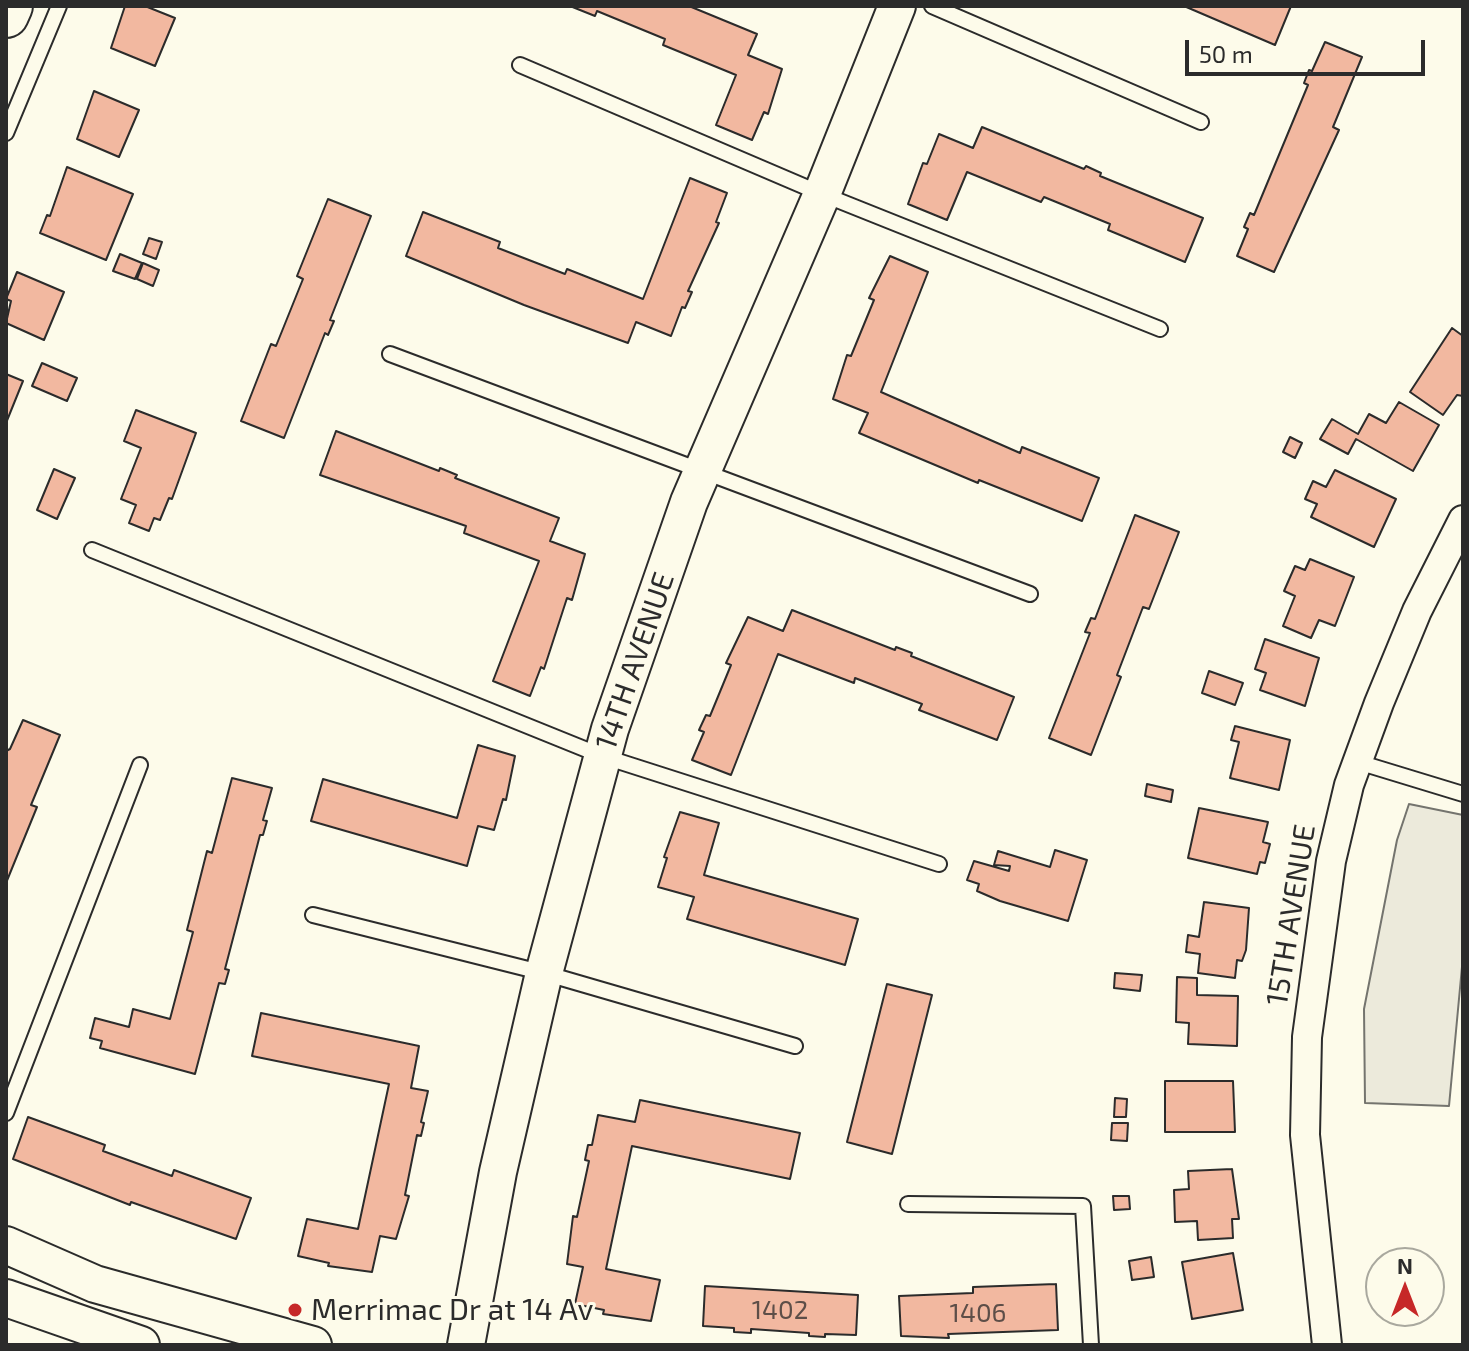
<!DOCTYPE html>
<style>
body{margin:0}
#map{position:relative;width:1469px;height:1351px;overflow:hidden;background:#fdfbea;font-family:"Exo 2",sans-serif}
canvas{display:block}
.frame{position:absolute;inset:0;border:8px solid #2b2b2b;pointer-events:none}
.north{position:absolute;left:1365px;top:1247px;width:80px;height:80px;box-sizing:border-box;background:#fdfbea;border:2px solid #a9a89e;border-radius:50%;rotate:0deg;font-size:22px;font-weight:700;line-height:32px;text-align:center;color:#2b2b2b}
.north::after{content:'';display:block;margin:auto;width:28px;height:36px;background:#c62828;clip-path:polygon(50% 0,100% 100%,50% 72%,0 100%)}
.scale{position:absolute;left:1185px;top:40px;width:240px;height:36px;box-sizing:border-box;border:4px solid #2b2b2b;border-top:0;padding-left:10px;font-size:24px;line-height:28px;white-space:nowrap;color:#2b2b2b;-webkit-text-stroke:6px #fdfbea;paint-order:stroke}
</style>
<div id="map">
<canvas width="1469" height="1351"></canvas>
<div class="frame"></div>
<div class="north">N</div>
<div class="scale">50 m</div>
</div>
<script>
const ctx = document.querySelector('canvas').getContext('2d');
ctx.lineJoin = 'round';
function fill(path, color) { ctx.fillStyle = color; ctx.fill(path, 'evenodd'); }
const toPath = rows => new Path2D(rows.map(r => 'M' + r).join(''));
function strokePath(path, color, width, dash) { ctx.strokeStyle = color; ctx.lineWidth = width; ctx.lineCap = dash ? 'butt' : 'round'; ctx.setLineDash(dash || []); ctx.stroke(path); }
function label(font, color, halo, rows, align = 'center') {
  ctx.font = font + ' "Exo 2",sans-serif'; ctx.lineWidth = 6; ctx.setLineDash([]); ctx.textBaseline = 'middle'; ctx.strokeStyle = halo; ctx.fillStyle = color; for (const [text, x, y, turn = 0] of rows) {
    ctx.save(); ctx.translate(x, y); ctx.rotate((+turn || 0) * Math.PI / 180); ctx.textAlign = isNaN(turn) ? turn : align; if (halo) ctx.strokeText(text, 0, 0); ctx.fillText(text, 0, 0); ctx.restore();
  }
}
const parking = toPath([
 [1409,804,1463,815,1463,956,1449,1106,1365,1103,1364,1009,1397,840,1409,804]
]);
const building = toPath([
 [125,6,145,6,175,18,155,66,111,48,125,6],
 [570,6,689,6,757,34,748,55,782,69,768,114,764,112,752,140,716,125,736,75,663,45,665,39,597,11,595,16,570,6],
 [1184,6,1291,6,1275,45,1184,6],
 [1325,42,1362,57,1333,127,1339,130,1274,272,1237,256,1248,229,1244,227,1250,213,1254,215,1308,85,1304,83,1309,70,1312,71,1325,42],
 [94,91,139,110,119,157,77,139,94,91],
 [982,127,1084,169,1086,166,1101,173,1100,176,1203,218,1185,262,1108,230,1110,224,1044,197,1041,202,967,172,947,220,908,204,923,163,927,164,939,134,973,148,982,127],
 [67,167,133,194,106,260,40,233,47,215,50,216,67,167],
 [690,178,727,193,716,222,719,223,688,291,692,292,685,308,682,307,671,336,636,322,628,343,524,305,406,256,423,212,500,242,498,248,565,274,567,269,643,299,690,178],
 [328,199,371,216,330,320,334,321,328,335,325,333,284,438,241,421,271,344,276,346,303,279,297,276,328,199],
 [149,238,162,242,156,259,143,254,149,238],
 [120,254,142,263,135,279,113,271,120,254],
 [890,256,928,272,881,392,1020,453,1022,447,1099,478,1082,521,979,480,978,483,859,433,868,413,833,399,847,355,851,356,874,300,869,298,890,256],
 [143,263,159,270,153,286,137,279,143,263],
 [17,272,64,292,44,340,6,323,11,301,6,299,17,272],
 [1452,328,1463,336,1463,396,1457,395,1443,415,1410,392,1452,328],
 [42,363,77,378,67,401,32,386,42,363],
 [6,374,23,381,6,423,6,374],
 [1399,402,1439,425,1413,471,1356,439,1348,454,1320,439,1332,419,1358,434,1369,414,1386,423,1399,402],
 [136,410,196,433,172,499,169,498,160,520,154,518,149,531,129,523,136,505,121,499,141,448,124,441,136,410],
 [336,431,439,471,440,468,457,475,455,478,559,518,550,541,585,554,572,600,567,598,544,669,541,667,530,696,493,681,539,561,464,533,466,526,320,475,336,431],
 [1290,437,1302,443,1295,458,1283,452,1290,437],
 [54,469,75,478,57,519,37,510,54,469],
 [1335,470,1396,499,1374,547,1311,517,1317,504,1305,499,1313,481,1326,487,1335,470],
 [1135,515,1179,532,1149,609,1143,607,1117,675,1121,677,1091,755,1049,738,1090,633,1085,632,1091,618,1095,619,1135,515],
 [1310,559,1354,577,1335,626,1319,620,1311,638,1283,626,1295,596,1284,591,1295,566,1305,570,1310,559],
 [792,610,895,650,896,647,912,653,911,656,1014,697,997,740,919,710,922,704,855,678,854,683,778,654,731,775,692,760,704,732,699,730,706,715,710,716,731,665,726,663,748,617,783,631,792,610],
 [1265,639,1319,658,1305,706,1260,690,1266,673,1255,669,1265,639],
 [1209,671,1243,683,1235,705,1202,693,1209,671],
 [23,720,60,735,31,805,37,807,6,883,6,751,10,749,23,720],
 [1235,726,1290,740,1279,790,1230,778,1239,742,1231,740,1235,726],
 [478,745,515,756,506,800,503,799,494,830,478,826,467,866,311,821,323,779,457,818,478,745],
 [232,778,272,788,263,820,267,821,263,835,260,835,225,969,229,970,225,984,219,983,195,1074,100,1048,102,1041,90,1038,95,1018,129,1027,133,1009,170,1019,193,932,187,930,207,851,212,853,232,778],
 [1147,784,1173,790,1171,802,1145,796,1147,784],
 [1199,808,1268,822,1263,842,1270,844,1265,863,1260,862,1257,874,1188,858,1199,808],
 [680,812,719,823,704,875,858,919,845,965,687,919,694,897,658,887,667,858,664,857,680,812],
 [1055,850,1087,860,1068,921,1000,901,977,891,979,884,967,880,974,861,1009,871,1010,866,994,865,998,851,1050,867,1055,850],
 [1204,902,1249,908,1246,950,1242,961,1237,960,1235,978,1198,973,1200,954,1186,952,1188,935,1199,937,1204,902],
 [1115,973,1142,975,1140,991,1114,988,1115,973],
 [1177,977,1197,978,1197,995,1238,996,1237,1046,1188,1044,1189,1023,1176,1022,1177,977],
 [887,984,932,995,892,1154,847,1142,887,984],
 [261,1013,419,1046,411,1088,428,1091,421,1122,424,1123,421,1136,417,1135,405,1195,409,1196,396,1239,380,1236,372,1272,328,1266,329,1263,298,1256,307,1219,358,1229,389,1084,252,1056,261,1013],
 [1165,1081,1233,1081,1235,1132,1165,1132,1165,1081],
 [1115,1098,1127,1099,1126,1117,1114,1117,1115,1098],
 [640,1100,800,1133,790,1179,632,1146,606,1269,660,1280,651,1321,603,1314,604,1310,575,1304,583,1267,567,1264,573,1216,577,1217,589,1161,585,1160,588,1145,592,1145,598,1115,635,1122,640,1100],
 [28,1117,105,1145,103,1151,172,1176,174,1170,251,1198,236,1239,131,1202,130,1205,13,1159,28,1117],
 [1112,1123,1128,1123,1127,1141,1111,1140,1112,1123],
 [1232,1169,1239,1219,1232,1219,1233,1238,1198,1240,1197,1221,1175,1222,1174,1190,1189,1189,1188,1171,1232,1169],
 [1113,1196,1129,1196,1130,1209,1114,1210,1113,1196],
 [1233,1253,1243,1310,1192,1319,1182,1262,1233,1253],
 [1151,1257,1154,1277,1132,1280,1129,1261,1151,1257],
 [1056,1284,1058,1330,948,1334,949,1338,901,1336,899,1296,973,1293,973,1287,1056,1284],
 [705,1286,858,1295,856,1335,825,1334,825,1337,809,1336,809,1333,751,1329,751,1333,734,1332,734,1328,703,1326,705,1286]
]);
const service = toPath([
 [932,6,1201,122],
 [520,65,822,194,1160,329],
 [6,133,59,6],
 [390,354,1030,594],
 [92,550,602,756,939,864],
 [1358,762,1463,794],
 [313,915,544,973,795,1046],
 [6,1113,140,765],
 [908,1204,1083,1206,1091,1345]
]);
const minor = toPath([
 [1327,1345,1305,1135,1307,1037,1331,861,1349,785,1379,703,1417,611,1463,520]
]);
const tertiary = toPath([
 [6,1245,95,1284,313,1345],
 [6,1298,141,1345],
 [466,1345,498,1172,544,973,610,729,689,502,822,194,897,6]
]);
const primary = toPath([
 [6,15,10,6]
]);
const markers = [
 [295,1310,8,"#c62828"]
];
const numberNames = [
 ["1402",780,1310],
 ["1406",978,1313]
];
const streetNames = [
 ["14TH AVENUE",635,661,-71],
 ["15TH AVENUE",1291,915,-81]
];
const poiNames = [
 ["Merrimac Dr at 14 Av",311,1310]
];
fill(parking, '#eceadb');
strokePath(parking, '#74746e', 2);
fill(building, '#f2b8a0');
strokePath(building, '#2b2b2b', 2);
strokePath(service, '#2b2b2b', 18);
strokePath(minor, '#2b2b2b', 32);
strokePath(tertiary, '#2b2b2b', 40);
strokePath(primary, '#2b2b2b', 48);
strokePath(service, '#fdfbea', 14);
strokePath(minor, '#fdfbea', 28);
strokePath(tertiary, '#fdfbea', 36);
strokePath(primary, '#fdfbea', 44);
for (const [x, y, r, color] of markers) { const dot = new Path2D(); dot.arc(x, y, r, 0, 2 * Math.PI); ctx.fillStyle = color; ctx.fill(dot); strokePath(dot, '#fdfbea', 3); }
label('26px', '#5d4e48', null, numberNames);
label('30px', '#2b2b2b', '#fdfbea', streetNames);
label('30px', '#2b2b2b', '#fdfbea', poiNames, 'left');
</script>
